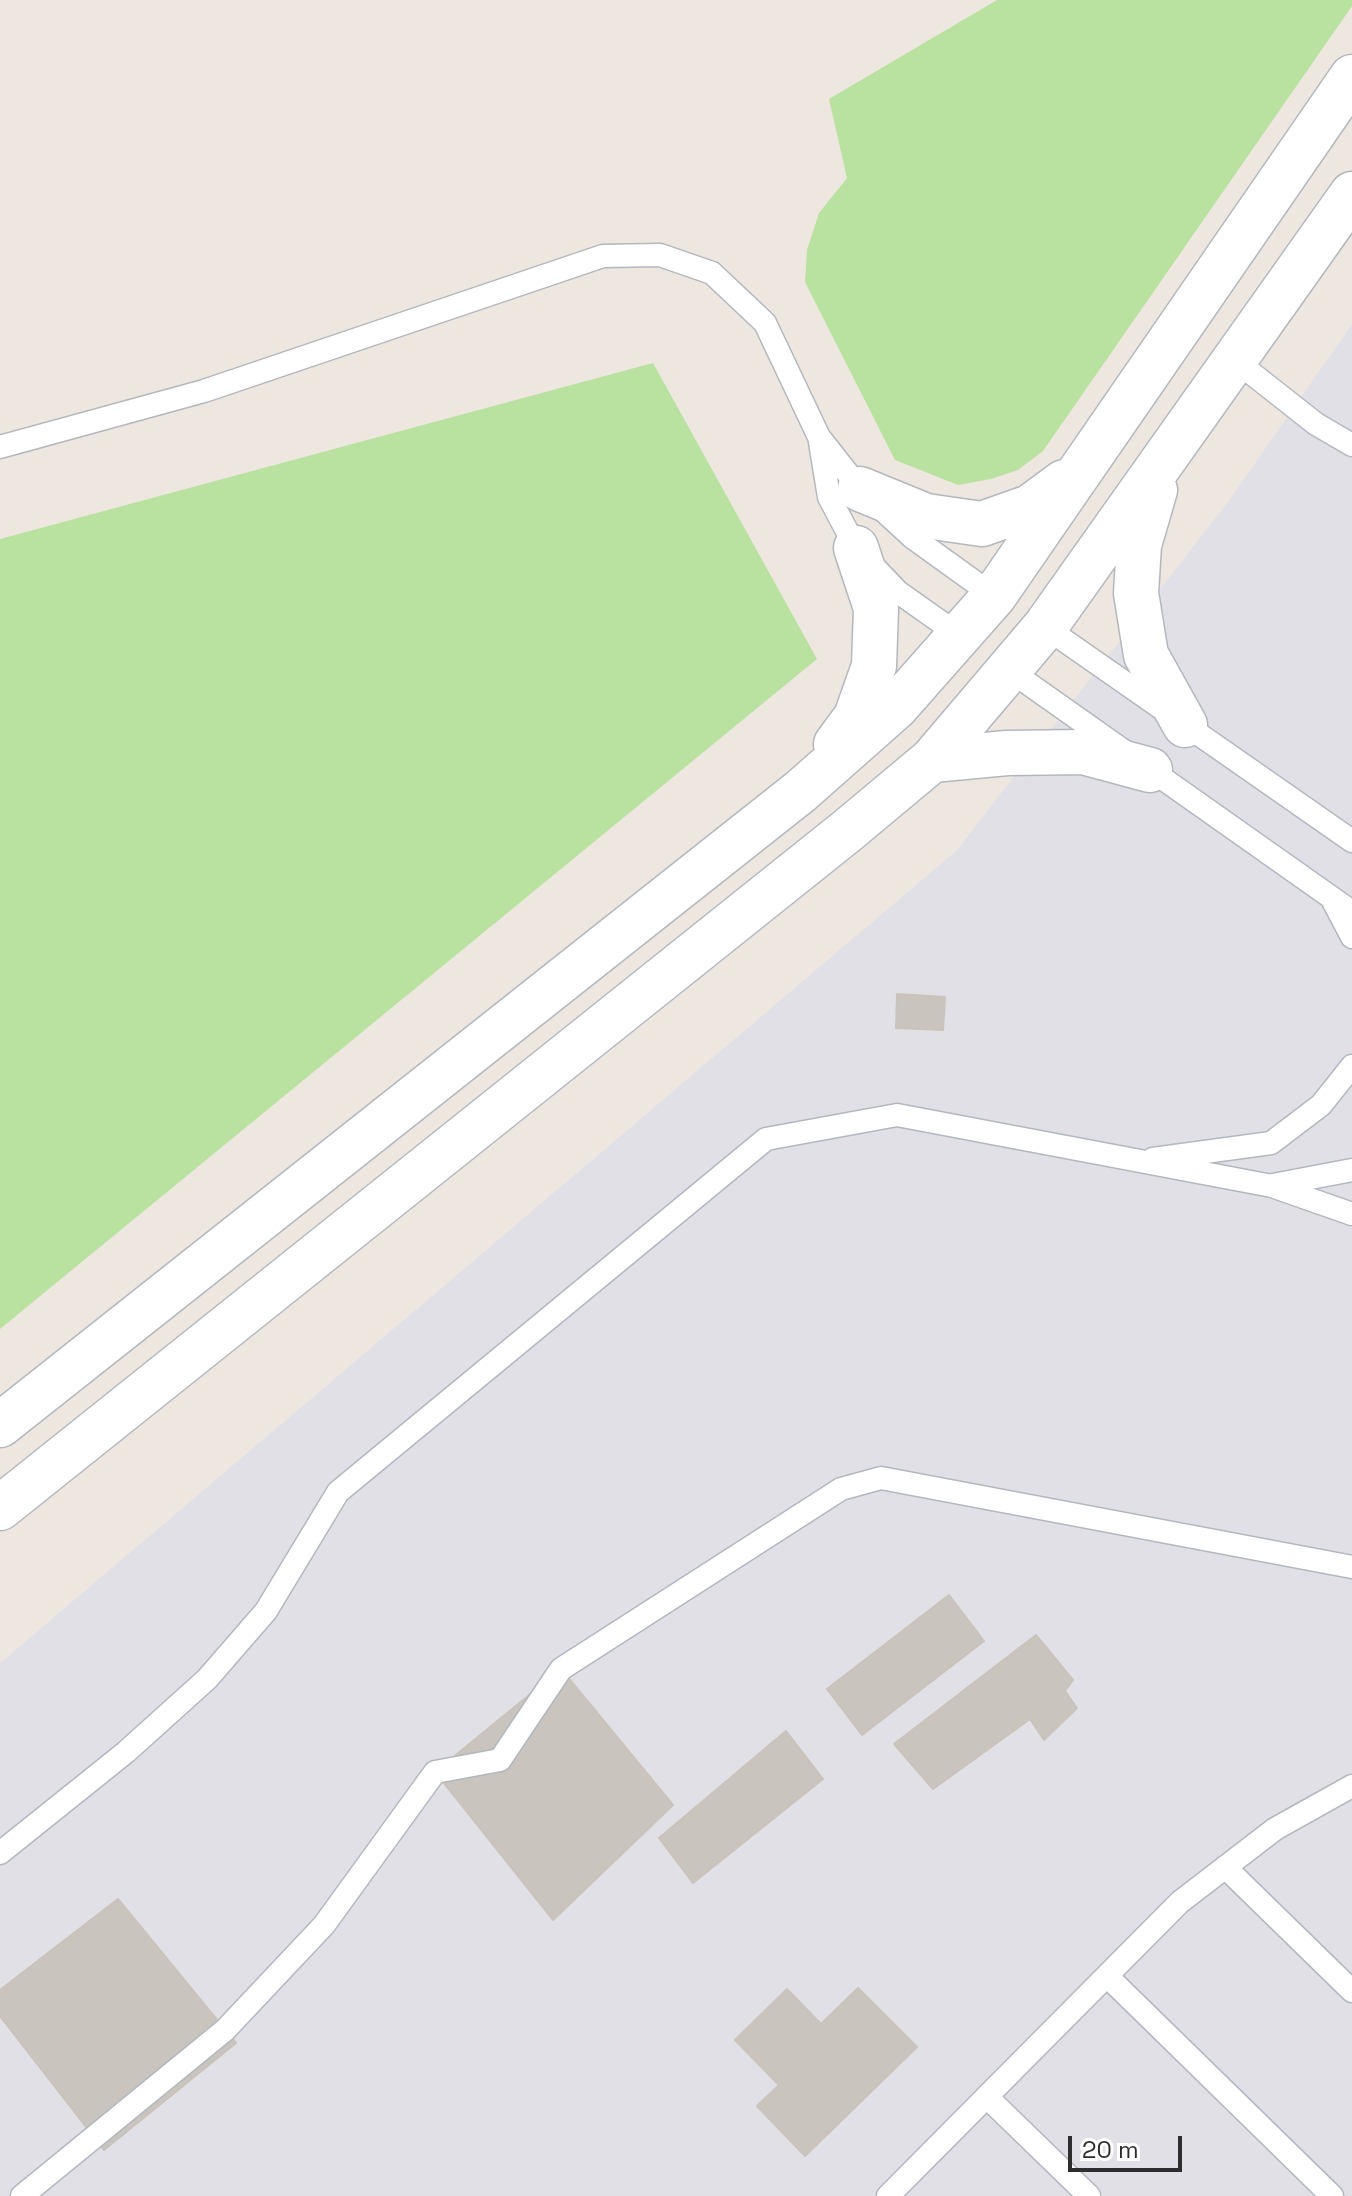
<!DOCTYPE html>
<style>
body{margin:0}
#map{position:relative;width:1352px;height:2196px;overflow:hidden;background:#ede7e0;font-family:"Space Grotesk",sans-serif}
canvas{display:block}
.scale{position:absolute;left:1068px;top:2136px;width:114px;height:36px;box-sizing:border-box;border:4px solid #2d2d2d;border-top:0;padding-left:10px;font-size:24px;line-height:28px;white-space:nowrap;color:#2d2d2d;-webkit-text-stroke:6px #fff;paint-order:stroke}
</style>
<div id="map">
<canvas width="1352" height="2196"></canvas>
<div class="scale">20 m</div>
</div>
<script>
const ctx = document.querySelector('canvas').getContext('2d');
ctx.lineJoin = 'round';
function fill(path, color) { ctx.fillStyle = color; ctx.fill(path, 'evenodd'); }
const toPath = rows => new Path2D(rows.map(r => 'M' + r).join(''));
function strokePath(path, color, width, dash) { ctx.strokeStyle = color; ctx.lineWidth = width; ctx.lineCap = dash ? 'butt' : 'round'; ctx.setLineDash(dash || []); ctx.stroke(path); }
const industrial = toPath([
 [1352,324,1352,2196,0,2196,0,1663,956,851,1228,502]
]);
const green = toPath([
 [997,0,1352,0,1352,6,1043,451,1018,470,991,479,958,485,895,460,805,282,807,250,819,213,847,178,829,99],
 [653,363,817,659,0,1329,0,539]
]);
const building = toPath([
 [897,994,945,997,943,1030,896,1028,897,994],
 [949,1595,984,1641,862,1735,827,1689,949,1595],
 [1036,1635,1073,1680,1065,1691,1077,1708,1044,1740,1030,1719,933,1789,894,1744,1036,1635],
 [561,1669,673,1805,553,1920,435,1772,561,1669],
 [786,1731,823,1779,693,1883,659,1838,786,1731],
 [118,1899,236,2043,104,2150,0,2016,0,1990,118,1899],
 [858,1988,917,2047,805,2156,757,2106,779,2085,735,2040,787,1989,821,2024,858,1988]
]);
const lane = toPath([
 [1236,361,1316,424,1352,445],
 [820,442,829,497,856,548,898,592,959,635],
 [0,447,204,391,603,256,660,255,712,273,765,323,819,437,860,489,912,537,994,596],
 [1045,627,1352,841],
 [1009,670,1352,912],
 [1332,899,1352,937],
 [1153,1159,1271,1143,1321,1105,1352,1066],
 [1273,1185,1352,1170],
 [0,1853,126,1752,207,1679,266,1611,338,1492,766,1139,897,1115,1272,1186,1352,1214],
 [1225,1867,1352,1991],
 [1107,1976,1332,2196],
 [987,2097,1089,2196],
 [22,2196,225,2030,324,1925,435,1772,500,1760,561,1669,841,1489,881,1478,1352,1567],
 [888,2196,1180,1902,1275,1829,1352,1786]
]);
const secondary = toPath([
 [860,489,926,516,982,524,1030,507,1064,482],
 [1155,490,1139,545,1136,593,1146,655,1185,725],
 [836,744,856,717,874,666,876,608,856,548],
 [932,760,1007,753,1083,752,1150,770],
 [0,1425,801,791,896,707,994,596,1352,77],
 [0,1508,847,831,932,760,1045,627,1352,194]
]);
fill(industrial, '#e2e0e7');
fill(green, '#b9e1a0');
fill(building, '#c9c5be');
strokePath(building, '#c9c3ba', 2);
strokePath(lane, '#b3b7bf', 25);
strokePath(secondary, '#b3b7bf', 47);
strokePath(lane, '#fff', 22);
strokePath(secondary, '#fff', 44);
</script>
